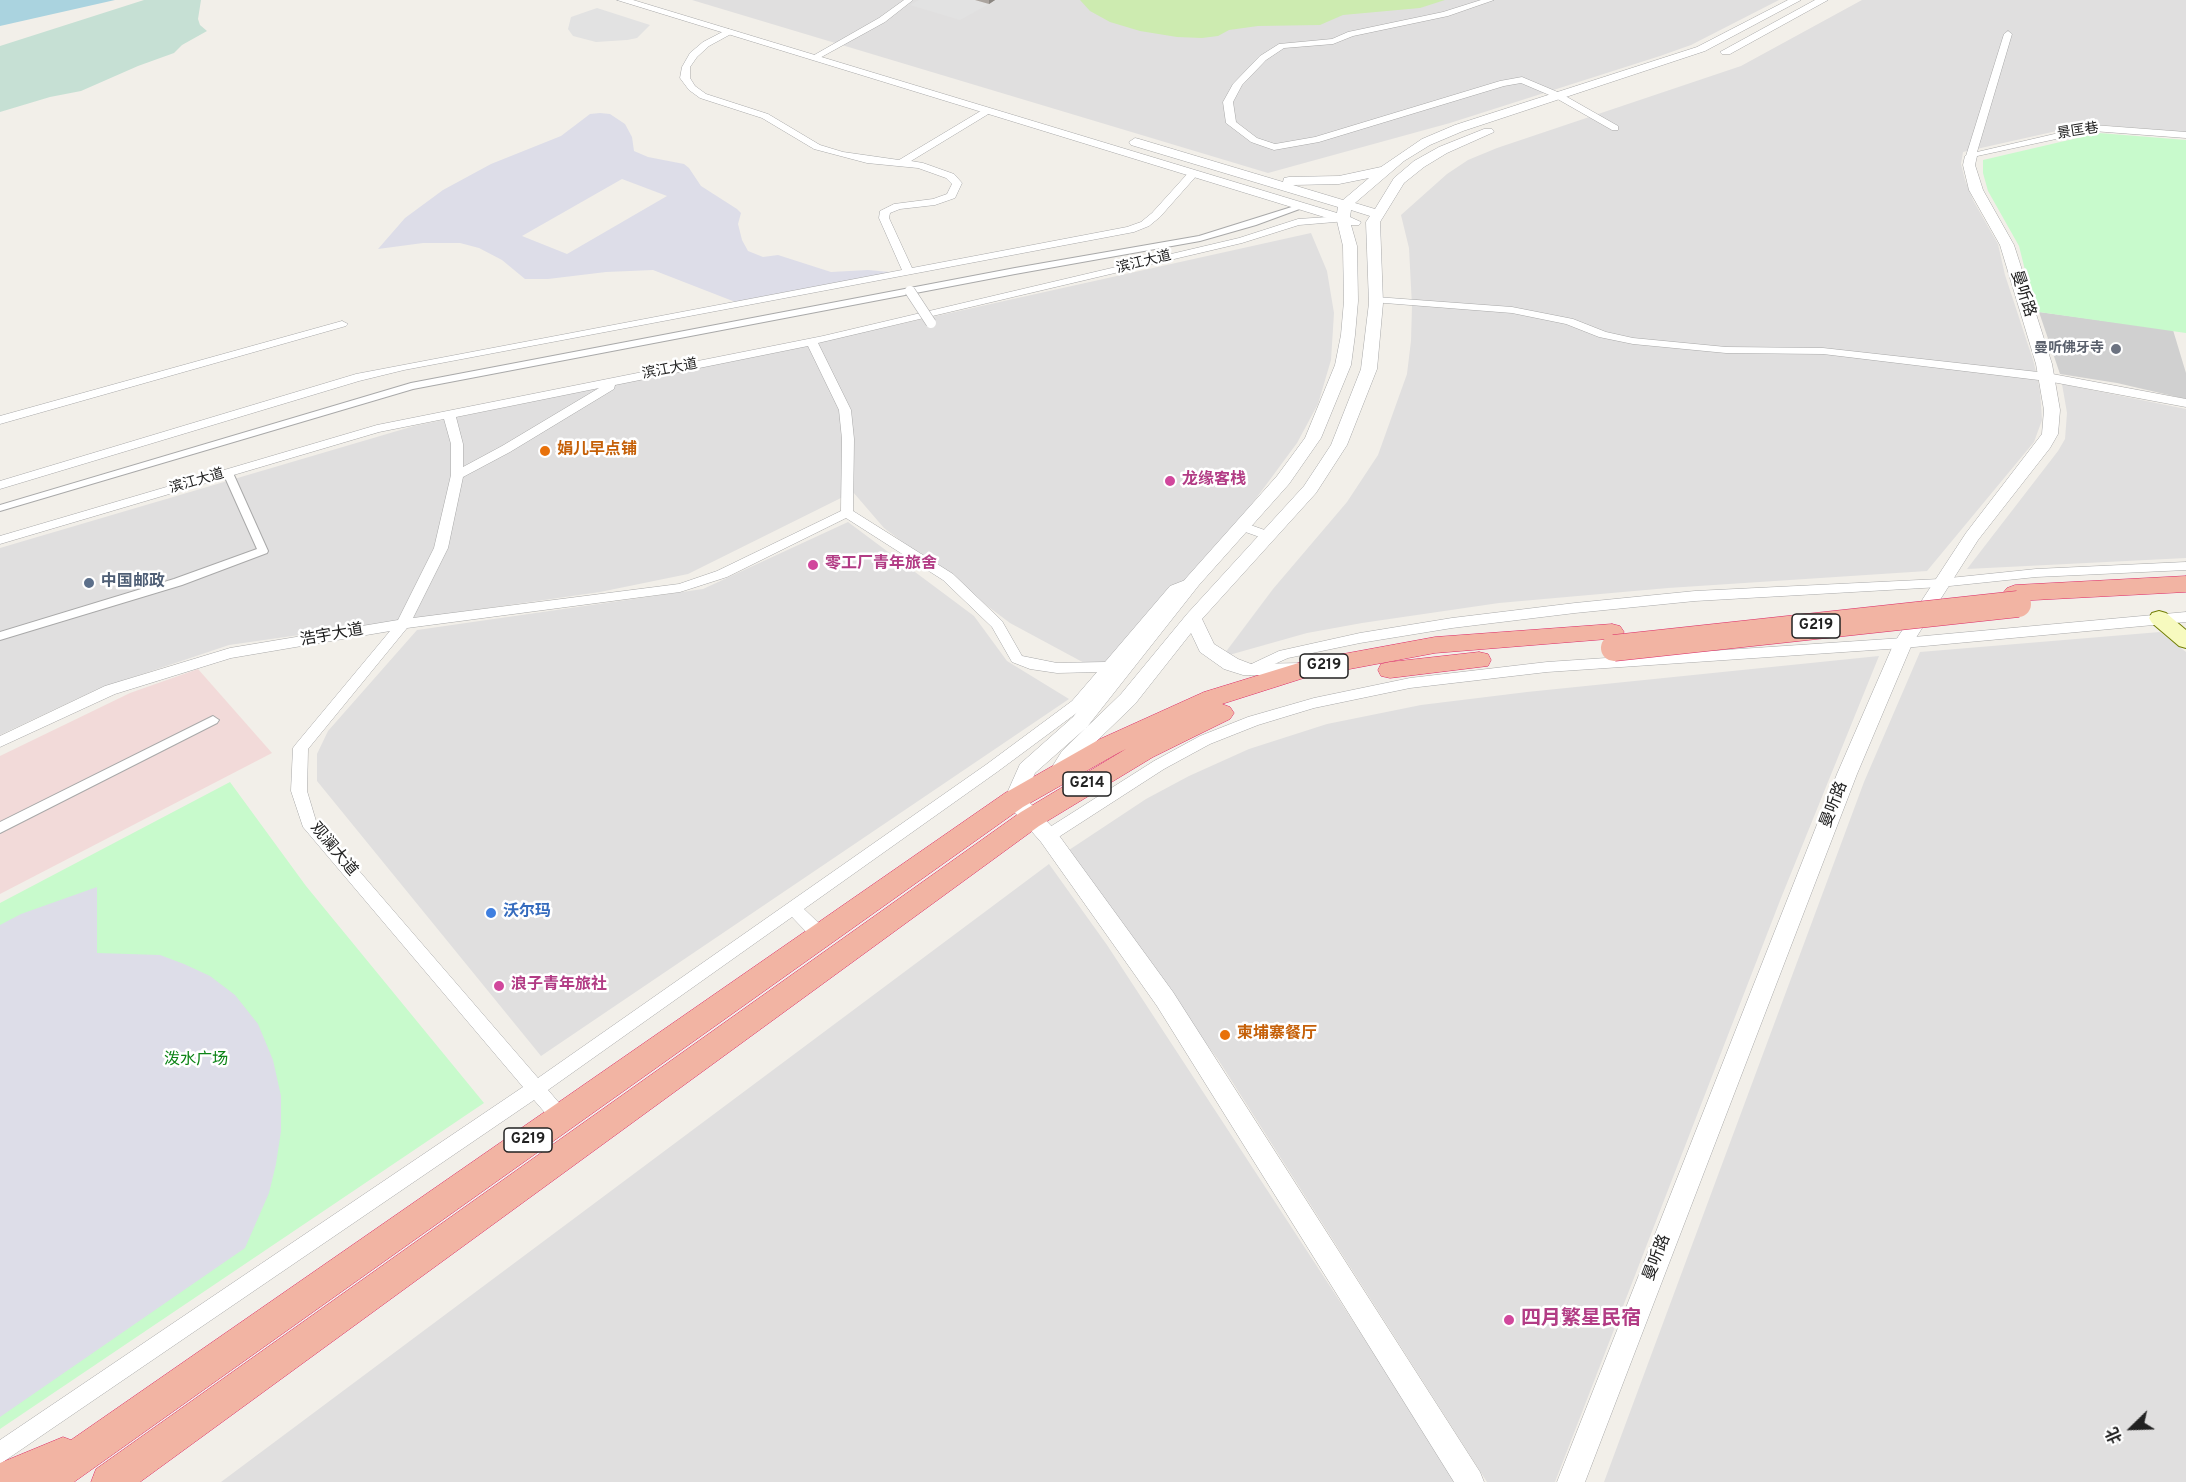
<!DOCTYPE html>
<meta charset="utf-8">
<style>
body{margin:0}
#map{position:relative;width:2186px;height:1482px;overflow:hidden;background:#f2efe9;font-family:Overpass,"Noto Sans SC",sans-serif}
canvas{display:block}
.north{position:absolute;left:2102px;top:1398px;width:60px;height:60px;-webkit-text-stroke:4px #fff;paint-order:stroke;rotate:247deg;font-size:16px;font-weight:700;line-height:24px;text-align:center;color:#222}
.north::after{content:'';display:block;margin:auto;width:21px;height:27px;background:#222;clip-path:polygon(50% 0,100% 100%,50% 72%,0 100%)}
</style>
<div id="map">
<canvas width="2186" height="1482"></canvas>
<div class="north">北</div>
</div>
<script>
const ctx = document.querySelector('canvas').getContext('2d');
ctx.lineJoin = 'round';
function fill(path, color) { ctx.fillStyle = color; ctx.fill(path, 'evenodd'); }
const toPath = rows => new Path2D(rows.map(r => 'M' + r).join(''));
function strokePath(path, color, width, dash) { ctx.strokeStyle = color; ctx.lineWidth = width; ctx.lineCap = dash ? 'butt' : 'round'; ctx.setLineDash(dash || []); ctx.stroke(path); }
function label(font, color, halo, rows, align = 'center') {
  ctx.font = font + ' Overpass,"Noto Sans SC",sans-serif'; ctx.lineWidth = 5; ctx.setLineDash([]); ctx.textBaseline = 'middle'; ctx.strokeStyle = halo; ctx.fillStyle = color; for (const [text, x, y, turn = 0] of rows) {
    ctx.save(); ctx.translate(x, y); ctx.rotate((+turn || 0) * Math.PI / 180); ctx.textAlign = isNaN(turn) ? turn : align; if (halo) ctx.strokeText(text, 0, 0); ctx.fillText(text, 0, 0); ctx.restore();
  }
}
const residential = toPath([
 [692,0,1779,0,1691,45,1660,56,1450,123,1268,173],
 [1862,0,2186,0,2186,132,2088,124,1963,152,1961,164,1965,180,1973,200,1998,244,2005,275,2034,363,2040,391,2042,420,2034,442,1927,571,1668,588,1499,603,1362,623,1307,633,1222,657,1273,589,1347,502,1378,455,1407,374,1411,341,1412,306,1409,248,1401,215,1447,174,1468,160,1497,148,1741,66],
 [1311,233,1327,271,1334,313,1331,360,1318,404,1297,443,1249,508,1217,546,1101,672,1010,623,884,528,853,492,688,574,600,592,229,645,98,689,0,735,0,548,414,426,810,344],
 [2062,384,2186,409,2186,558,1967,569,2058,451,2065,439,2067,413],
 [848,522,974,616,1007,661,1069,699,541,1056,317,781,317,754,328,731,417,630,703,589],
 [2160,632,2186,652,2186,1482,1604,1482,1864,782,1920,652],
 [1879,656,1781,898,1555,1482,1487,1482,1219,1061,1066,852,1146,799,1189,776,1249,749,1327,724,1421,705,1527,692],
 [1049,864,1107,945,1458,1482,221,1482]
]);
const commercial = toPath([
 [198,669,272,753,0,894,0,756,130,693]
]);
const religious = toPath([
 [2039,312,2173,330,2186,373,2186,399,2117,383,2060,374]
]);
const grass = toPath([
 [1080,0,1445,0,1420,8,1343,15,1320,25,1258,26,1229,30,1218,36,1202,38,1177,37,1140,31,1110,22,1090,11]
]);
const wetland = toPath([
 [144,0,201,0,198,19,200,25,207,31,182,45,174,53,138,66,81,91,50,97,0,112,0,46]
]);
const park = toPath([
 [2099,133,2186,140,2186,333,2039,312,2027,278,2019,246,1988,191,1983,173,1983,160],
 [230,782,306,886,484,1103,0,1429,0,903]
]);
const parking = toPath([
 [919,0,975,0,989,4,960,20,910,5],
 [597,8,650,25,637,38,627,40,596,42,573,36,568,29,571,17]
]);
const plaza = toPath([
 [600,113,610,114,625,124,632,137,634,151,648,157,684,164,689,168,701,186,737,209,741,213,738,224,742,240,748,251,763,257,778,255,831,272,868,270,890,272,893,277,743,305,653,270,606,272,548,279,525,279,502,260,479,248,460,243,423,243,378,249,405,218,443,190,491,164,561,136,590,114],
 [622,179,667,196,567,254,522,236],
 [97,887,97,953,160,955,184,964,210,976,235,995,258,1024,273,1060,281,1096,281,1131,276,1164,269,1193,245,1248,0,1417,0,925,21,914]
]);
const water = toPath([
 [0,0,115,0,0,26]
]);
const pedestrian = toPath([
 [1298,205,1305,207,1256,225,1200,241,1015,274,413,389,0,511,0,505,411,383,1015,268,1199,236,1298,205],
 [228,470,233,473,268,551,267,553,182,585,0,640,0,632,174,579,257,549,223,473,228,470],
 [213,716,219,720,217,723,0,833,0,822,213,716]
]);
const minor = toPath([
 [904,0,913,0,885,22,816,60,809,58,879,18,904,0],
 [1481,0,1494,0,1448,16,1353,36,1333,44,1284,48,1266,60,1242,85,1233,102,1236,122,1257,138,1275,144,1315,137,1500,81,1522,77,1560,93,1618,126,1618,130,1612,130,1554,97,1521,83,1504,86,1319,142,1274,150,1251,142,1226,123,1223,102,1233,84,1260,56,1279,44,1332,39,1348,32,1443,12,1481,0],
 [728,29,731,30,731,34,709,46,697,57,690,67,690,78,695,86,706,94,768,114,820,145,843,152,899,160,984,109,990,109,990,113,911,161,923,163,954,174,962,183,955,198,935,205,900,209,890,213,889,218,912,268,1127,227,1141,222,1152,213,1189,172,1198,174,1160,217,1149,226,1134,232,404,370,359,381,0,489,0,481,356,374,902,270,879,218,880,211,894,204,933,199,947,194,952,184,946,178,918,168,867,163,814,149,762,118,700,98,689,90,680,78,682,67,690,53,703,42,728,29],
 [2008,31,2012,34,1977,152,2093,125,2186,132,2186,138,2093,131,1968,158,1966,156,2004,34,2008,31],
 [1343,216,1348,219,1347,221,1299,225,1242,243,818,343,851,410,854,439,853,511,953,574,1002,621,1022,656,1057,663,1105,662,1170,586,1193,577,1200,581,1180,592,1082,709,997,772,804,909,827,931,829,936,827,941,821,943,815,941,792,917,548,1090,566,1111,569,1117,566,1123,560,1125,554,1123,534,1100,0,1464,0,1440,523,1087,303,827,291,791,293,748,296,744,390,631,231,658,115,694,0,747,0,736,105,686,230,648,398,620,434,548,451,475,451,444,444,419,379,432,0,544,0,536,377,425,823,336,1239,238,1298,219,1343,216],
 [808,346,839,410,842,439,841,511,717,571,679,584,413,618,448,548,463,477,510,452,614,389,615,385,808,346],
 [599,388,502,446,463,467,463,444,456,417,599,388],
 [846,518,943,580,992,627,1012,662,1030,669,1057,673,1097,672,1072,701,987,764,538,1078,316,821,307,791,308,749,407,628,680,592,727,577,846,518],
 [1376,297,1512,307,1573,319,1606,332,1633,338,1726,347,1823,348,2047,373,2186,399,2186,407,2047,381,1823,354,1726,353,1633,344,1599,337,1566,324,1512,313,1372,302,1372,298,1376,297],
 [342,321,348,324,346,326,0,424,0,416,342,321],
 [1242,522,1273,533,1275,536,1268,540,1237,529,1235,526,1242,522],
 [2186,562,2186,570,2036,577,1940,587,1695,601,1575,613,1452,628,1360,643,1288,658,1250,675,1243,670,1245,667,1279,651,1360,633,1452,618,1575,603,1695,591,1940,579,2036,569,2186,562],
 [2186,612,2186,622,1903,648,1547,672,1410,688,1314,708,1258,725,1210,744,1164,769,1054,840,1048,842,1042,840,1040,836,1042,832,1154,761,1200,736,1248,717,1314,698,1410,678,1547,662,1903,638,2186,612]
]);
const tertiary = toPath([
 [617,0,633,0,1337,213,1338,207,1131,145,1129,142,1135,138,1139,139,1283,182,1284,178,1289,177,1339,176,1381,167,1422,139,1455,125,1697,47,1788,0,1801,0,1705,51,1463,131,1430,145,1404,161,1355,203,1375,209,1394,178,1414,161,1439,147,1484,129,1492,129,1494,132,1447,153,1424,167,1404,183,1380,222,1383,303,1377,369,1347,445,1316,493,1202,619,1214,644,1238,659,1251,664,1302,663,1309,664,1311,669,1309,674,1302,675,1243,675,1224,669,1200,652,1191,633,1135,704,1076,761,1064,780,1057,782,1050,780,1047,775,1062,751,1121,694,1187,614,1304,486,1331,445,1361,369,1369,303,1366,222,1370,216,1351,210,1350,217,1361,222,1359,225,1351,225,1357,246,1358,301,1355,335,1351,365,1321,438,1289,484,1199,585,1087,727,1035,773,1025,798,1055,830,1173,992,1480,1472,1484,1482,1454,1482,1157,1006,1041,842,1004,800,1020,764,1073,717,1187,577,1277,476,1305,438,1335,365,1341,335,1344,301,1343,246,1337,221,617,0],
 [1369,178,1343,200,1293,185,1339,184,1369,178],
 [1815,0,1828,0,1730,54,1722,54,1720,52,1815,0],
 [1971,152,1977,156,1975,165,1983,190,2014,245,2052,364,2060,410,2058,434,2050,448,1978,540,1912,644,1857,774,1585,1482,1557,1482,1837,774,1894,643,1966,533,2042,434,2044,410,2036,364,2000,245,1969,190,1963,165,1965,156,1971,152]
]);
const secondary = toPath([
 [2159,611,2166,613,2186,630,2186,648,2179,646,2152,623,2149,618,2152,613,2159,611]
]);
const trunk = toPath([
 [2186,576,2186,592,2015,601,2007,598,2003,593,2007,588,2015,585,2186,576],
 [1612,624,1620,626,1624,632,1620,638,1435,653,1307,677,1222,704,1230,707,1234,713,1230,719,1153,757,1039,826,140,1482,91,1482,96,1469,1021,812,1126,749,1118,753,1023,807,74,1482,0,1482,0,1463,63,1437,71,1440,1005,793,1100,739,1204,692,1305,661,1435,637,1612,624],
 [1479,652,1488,654,1491,660,1488,666,1390,678,1381,676,1378,670,1381,664,1390,662,1479,652]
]);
const pedestrianBridge = toPath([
 [910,291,931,323]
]);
const trunkBridge = toPath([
 [1614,648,2018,604]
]);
const wall = toPath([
 [975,0,995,0,989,4]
]);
const shadedWall = toPath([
 [989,0,995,0,989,4]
]);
const markers = [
 [2116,349,6,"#6b7280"],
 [545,451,6,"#e8710a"],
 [1170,481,6,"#d1479c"],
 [813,565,6,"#d1479c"],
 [89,583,6,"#5c6f8a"],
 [491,913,6,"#3f7fe0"],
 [499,986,6,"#d1479c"],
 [1225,1035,6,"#e8710a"],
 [1509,1320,6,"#d1479c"]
];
const farStreetnames = [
 ["景匡巷",2078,132,-9],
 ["滨江大道",1144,263,-14],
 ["滨江大道",670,370,-11],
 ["滨江大道",197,482,-16]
];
const farWorshipnames = [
 ["曼听佛牙寺",2104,349]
];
const shields = [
 [1816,626,48],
 [1324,666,48],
 [1087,784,48],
 [528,1140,48]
];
const shieldNames = [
 ["G219",1816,626],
 ["G219",1324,666],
 ["G214",1087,784],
 ["G219",528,1140]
];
const streetNames = [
 ["曼听路",2022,294,72],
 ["浩宇大道",332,636,-10],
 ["曼听路",1835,805,-69],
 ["观澜大道",333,850,50],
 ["曼听路",1658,1258,-69]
];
const foodNames = [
 ["娟儿早点铺",557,451],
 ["柬埔寨餐厅",1237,1035]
];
const hotelNames = [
 ["龙缘客栈",1182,481],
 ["零工厂青年旅舍",825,565],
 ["浪子青年旅社",511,986]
];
const serviceNames = [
 ["中国邮政",101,583]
];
const shopNames = [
 ["沃尔玛",503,913]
];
const parkNames = [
 ["泼水广场",196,1061]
];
const nearHotelnames = [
 ["四月繁星民宿",1521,1320]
];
fill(residential, '#e0dfdf');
fill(commercial, '#f2dad9');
fill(religious, '#d0d0d0');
fill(grass, '#cdebb0');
fill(wetland, '#c6e0d4');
fill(park, '#c8facc');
fill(parking, '#e2e2e2');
fill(plaza, '#dddde8');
fill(water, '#aad3df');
strokePath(pedestrian, '#a9a9a9', 2);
strokePath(minor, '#a9a9a9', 1);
strokePath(tertiary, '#a9a9a9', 1);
strokePath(secondary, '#707d05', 2);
strokePath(trunk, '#dc2a67', 1);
fill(pedestrian, '#fff');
fill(minor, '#fff');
fill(tertiary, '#fff');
fill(secondary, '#f7fabf');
fill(trunk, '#f2b4a3');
strokePath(pedestrianBridge, '#a9a9a9', 11, []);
strokePath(trunkBridge, '#dc2a67', 27, []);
strokePath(pedestrianBridge, '#fff', 10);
strokePath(trunkBridge, '#f2b4a3', 26);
fill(wall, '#aba49e');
fill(shadedWall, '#8b8681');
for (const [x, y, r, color] of markers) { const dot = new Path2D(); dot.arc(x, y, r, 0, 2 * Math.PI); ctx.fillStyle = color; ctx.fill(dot); strokePath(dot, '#fff', 2); }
label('14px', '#222', '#fff', farStreetnames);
label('bold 14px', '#5b616d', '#fff', farWorshipnames, 'right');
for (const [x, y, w] of shields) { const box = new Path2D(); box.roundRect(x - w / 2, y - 12, w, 24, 4.5); ctx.fillStyle = '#fff'; ctx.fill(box); strokePath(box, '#222', 1.5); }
label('bold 15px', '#222', null, shieldNames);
label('16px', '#222', '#fff', streetNames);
label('bold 16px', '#c56008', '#fff', foodNames, 'left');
label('bold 16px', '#b23c85', '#fff', hotelNames, 'left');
label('bold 16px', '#4e5e75', '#fff', serviceNames, 'left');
label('bold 16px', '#366cbe', '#fff', shopNames, 'left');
label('16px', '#0c8416', '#fff', parkNames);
label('bold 20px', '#b23c85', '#fff', nearHotelnames, 'left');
</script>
